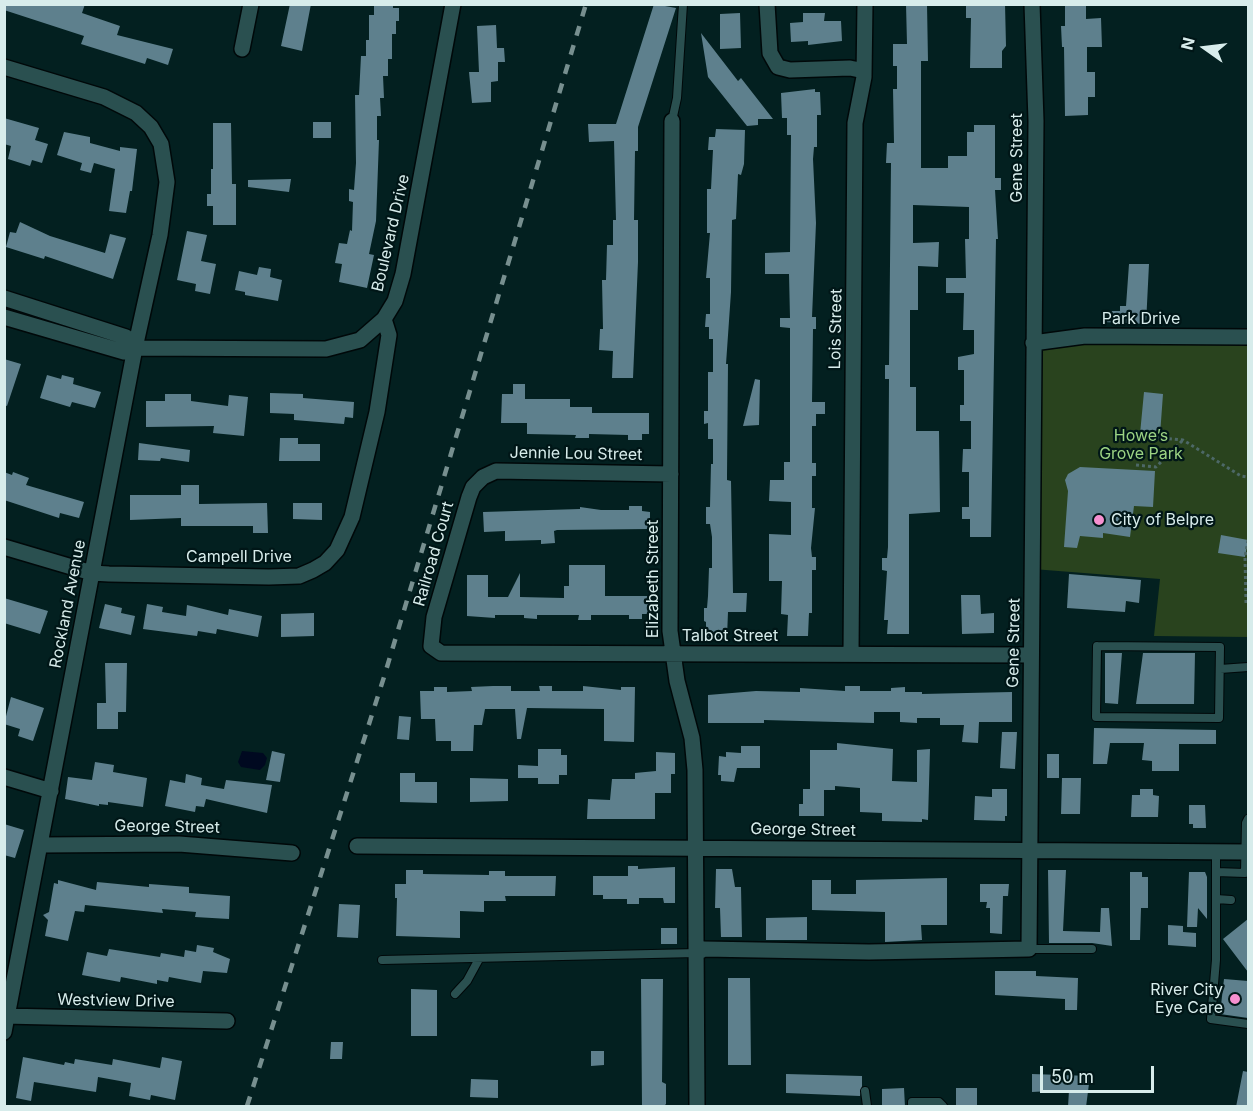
<!DOCTYPE html>
<meta charset="utf-8">
<style>
body{margin:0}
#map{position:relative;width:1253px;height:1111px;overflow:hidden;background:#032020;font-family:Inter,sans-serif}
canvas{display:block}
.frame{position:absolute;inset:0;border:6px solid #d7eceb;pointer-events:none}
.north{position:absolute;left:1175px;top:18px;width:60px;height:60px;-webkit-text-stroke:4px #001617;paint-order:stroke;rotate:284deg;font-size:16px;font-weight:700;line-height:24px;text-align:center;color:#d7eceb}
.north::after{content:'';display:block;margin:auto;width:21px;height:27px;background:#d7eceb;clip-path:polygon(50% 0,100% 100%,50% 72%,0 100%)}
.scale{position:absolute;left:1040px;top:1066px;width:114px;height:27px;box-sizing:border-box;border:3px solid #d7eceb;border-top:0;padding-left:8px;font-size:18px;line-height:21px;white-space:nowrap;color:#d7eceb;-webkit-text-stroke:4px #001617;paint-order:stroke}
</style>
<div id="map">
<canvas width="1253" height="1111"></canvas>
<div class="frame"></div>
<div class="north">N</div>
<div class="scale">50 m</div>
</div>
<script>
const ctx = document.querySelector('canvas').getContext('2d');
ctx.lineJoin = 'round';
function fill(path, color) { ctx.fillStyle = color; ctx.fill(path, 'evenodd'); }
const toPath = rows => new Path2D(rows.map(r => 'M' + r).join(''));
function strokePath(path, color, width, dash) { ctx.strokeStyle = color; ctx.lineWidth = width; ctx.lineCap = dash ? 'butt' : 'round'; ctx.setLineDash(dash || []); ctx.stroke(path); }
function label(font, color, halo, rows, align = 'center') {
  ctx.font = font + ' Inter,sans-serif'; ctx.lineWidth = 4.5; ctx.setLineDash([]); ctx.textBaseline = 'middle'; ctx.strokeStyle = halo; ctx.fillStyle = color; for (const [text, x, y, turn = 0] of rows) {
    ctx.save(); ctx.translate(x, y); ctx.rotate((+turn || 0) * Math.PI / 180); ctx.textAlign = isNaN(turn) ? turn : align; if (halo) ctx.strokeText(text, 0, 0); ctx.fillText(text, 0, 0); ctx.restore();
  }
}
const green = toPath([
 [1248,337,1248,637,1154,636,1160,579,1033,569,1033,343]
]);
const water = toPath([
 [242,751,263,753,267,758,265,765,260,770,241,767,238,762]
]);
const building = toPath([
 [4,4,85,4,82,13,120,26,117,35,173,49,168,65,147,58,145,64,81,44,84,36,4,10],
 [290,4,311,4,302,51,281,46],
 [374,4,393,4,393,8,399,8,399,21,396,21,396,34,392,34,392,59,388,59,388,76,383,76,384,98,380,98,381,116,377,116,377,140,379,140,376,221,369,254,374,255,367,288,339,282,342,264,335,263,339,243,347,244,350,230,352,231,353,202,349,201,349,189,354,190,356,163,355,95,359,95,361,56,366,56,366,40,369,40,369,15,374,15],
 [654,4,676,8,638,127,638,151,635,151,634,220,638,220,638,262,633,378,612,378,613,351,599,350,600,329,603,329,602,280,606,280,607,245,613,245,613,220,616,220,614,141,589,142,588,124,616,124],
 [906,4,927,4,928,61,921,61,921,168,948,168,948,156,967,156,967,132,974,132,974,125,995,125,995,178,1001,178,1001,190,995,190,998,239,996,239,991,537,970,537,970,519,962,519,962,507,969,507,969,472,962,472,963,449,971,449,971,421,960,421,960,405,964,405,964,370,958,370,958,357,974,354,974,330,963,330,964,293,946,293,946,278,966,278,965,239,969,239,969,207,913,205,913,243,939,242,938,267,918,266,918,310,910,310,910,387,916,387,916,431,939,431,940,512,909,514,909,634,887,634,888,620,884,620,887,571,882,570,882,558,887,558,888,547,889,379,885,379,885,365,889,365,891,163,886,163,887,143,894,143,893,89,897,89,897,66,893,66,893,44,907,44],
 [966,4,1005,4,1006,46,1002,51,1002,68,970,68,971,18,966,18],
 [1065,4,1086,4,1086,19,1101,18,1102,47,1087,47,1087,72,1095,72,1095,97,1088,97,1088,115,1065,116,1064,47,1062,47,1061,26,1065,26],
 [740,13,741,48,720,49,720,14],
 [803,13,825,13,824,21,841,21,842,41,808,45,808,41,791,42,790,23,803,22],
 [496,25,497,48,504,48,505,62,498,62,498,81,491,82,491,102,472,103,469,72,479,72,477,26],
 [701,33,738,81,741,78,773,119,758,119,758,125,747,126,708,77],
 [815,89,815,92,820,92,821,115,817,115,817,147,814,147,813,159,816,223,812,317,816,317,816,329,813,329,812,402,825,402,825,414,816,414,816,426,812,426,812,463,816,463,816,476,812,476,812,508,815,508,811,548,812,557,816,557,816,570,812,570,812,613,809,613,808,636,787,636,788,615,781,614,782,581,769,581,769,534,791,535,791,502,769,501,770,480,784,480,784,462,790,462,790,328,780,327,780,318,790,318,789,274,765,274,765,253,790,252,791,135,787,135,787,118,782,118,781,93],
 [4,118,39,128,35,140,48,144,42,163,32,160,30,166,8,159,11,146,4,144],
 [313,122,331,122,331,138,313,138],
 [213,123,231,123,232,184,236,184,236,225,213,225,213,206,207,206,207,194,211,194,211,169,213,169],
 [716,129,745,130,744,164,741,175,738,174,736,219,732,220,731,292,726,364,728,364,727,475,727,480,731,481,733,593,747,593,746,612,728,612,727,637,706,637,706,622,704,621,704,608,707,608,708,596,709,568,712,568,712,537,710,524,706,524,706,507,710,507,711,464,713,464,713,439,708,439,708,423,704,424,704,411,708,411,708,372,713,372,713,339,709,339,709,327,705,327,706,314,710,314,710,278,706,278,710,233,707,233,707,189,711,189,713,150,708,150,709,137,715,137],
 [64,132,90,137,90,143,120,151,120,147,137,149,132,191,130,191,126,213,109,211,115,169,94,163,91,173,80,170,82,163,57,155],
 [291,179,289,192,248,187,248,180],
 [20,222,50,236,105,253,110,234,126,238,113,279,45,256,44,259,6,247,10,232,16,233],
 [187,231,207,235,201,261,216,264,210,294,195,291,196,284,177,280],
 [1129,264,1149,264,1146,324,1104,322,1104,311,1120,311,1120,306,1126,306],
 [259,267,271,269,270,277,282,280,278,301,245,295,245,292,235,290,239,271,257,275],
 [4,359,21,364,7,406,4,405],
 [47,375,61,379,62,375,74,378,73,384,101,392,95,408,72,402,70,407,40,398],
 [755,379,760,380,759,425,743,426],
 [513,384,525,384,525,399,570,399,570,407,592,407,592,413,649,413,649,434,642,434,642,440,628,440,628,435,589,434,589,438,575,438,576,435,527,434,527,423,501,423,502,394,513,394],
 [1144,392,1163,394,1160,435,1140,434],
 [270,393,303,394,303,398,354,402,353,418,345,417,344,424,294,420,294,414,270,413],
 [165,394,191,394,191,401,228,406,229,395,248,397,244,436,213,433,214,426,146,427,146,401,165,401],
 [280,438,298,438,298,444,320,444,320,461,279,461],
 [139,443,190,450,189,462,161,458,160,461,138,460],
 [1080,467,1155,471,1153,507,1134,506,1130,537,1103,533,1103,538,1080,536,1077,548,1064,547,1068,491,1065,480,1068,474],
 [4,472,12,475,13,472,29,478,26,485,84,502,79,518,60,513,59,518,4,500],
 [181,485,199,485,199,504,267,503,268,533,253,533,253,526,181,526,181,518,130,520,130,495,181,495],
 [293,503,322,503,322,520,293,519],
 [629,506,642,506,642,511,650,512,650,529,557,530,554,531,555,543,541,544,541,540,505,541,505,531,484,532,483,512,580,509,580,507,601,510,629,510],
 [1221,535,1248,540,1245,557,1218,553],
 [569,565,605,565,605,596,649,596,649,614,642,614,642,619,629,619,629,615,591,615,591,620,578,620,579,615,537,615,537,619,524,618,524,615,495,615,495,618,467,616,467,575,488,575,488,597,508,597,520,573,520,597,564,598,564,586,569,586],
 [1069,574,1141,580,1139,603,1126,601,1125,612,1067,608],
 [961,595,980,595,981,614,994,613,994,633,962,634],
 [4,598,48,611,40,634,4,623],
 [105,604,122,608,121,613,135,616,131,635,99,628],
 [147,604,163,607,162,612,186,616,187,605,228,615,229,609,262,616,258,637,217,629,216,634,198,631,197,636,143,629],
 [314,613,314,636,281,637,281,614],
 [1105,653,1122,653,1118,704,1105,703],
 [1143,653,1195,653,1194,704,1136,704],
 [105,663,127,663,126,712,118,712,118,729,97,729,97,703,106,703],
 [493,686,511,686,511,691,540,691,539,686,552,686,552,691,583,691,583,686,621,690,621,687,635,687,634,742,604,741,604,709,527,708,521,739,517,739,515,709,485,709,482,725,474,725,473,751,451,751,451,741,436,741,435,719,421,719,420,691,434,691,434,687,447,687,447,692,472,691,471,687],
 [845,686,860,686,860,691,891,691,891,688,905,687,905,692,922,692,922,694,1012,692,1012,722,979,722,978,743,962,742,964,725,940,725,940,718,917,718,917,723,900,722,900,712,874,712,874,723,764,720,764,723,708,723,708,695,756,691,800,692,800,688,845,691],
 [11,697,44,708,33,741,18,736,20,729,4,724],
 [399,716,411,717,409,740,397,739],
 [1094,728,1216,730,1216,744,1179,744,1179,771,1152,771,1152,761,1142,760,1144,743,1110,743,1107,764,1093,764],
 [1002,732,1017,732,1015,769,1000,768],
 [837,743,893,749,892,781,917,782,917,750,930,749,928,820,922,819,922,822,882,821,882,813,860,812,860,788,835,786,835,790,824,790,824,816,799,816,799,804,803,804,803,789,810,789,810,750,837,750],
 [741,746,760,746,760,768,737,768,734,782,721,781,721,775,718,775,719,756,726,757,726,752,741,753],
 [538,749,561,749,561,755,567,755,567,775,559,775,559,784,538,784,538,778,518,778,518,765,538,766],
 [272,751,285,754,280,782,266,780],
 [656,752,675,753,675,774,671,774,671,793,655,793,655,819,587,819,588,799,610,800,612,779,635,779,635,773,656,771],
 [1047,754,1059,754,1059,778,1047,778],
 [95,762,114,765,113,772,147,778,143,807,108,802,108,805,99,804,99,806,65,799,68,777,92,780],
 [400,773,415,773,415,782,437,782,437,803,400,802],
 [186,774,202,778,201,785,224,789,226,780,272,785,267,813,206,799,204,807,196,806,195,812,165,806,170,780,185,783],
 [470,778,508,779,508,801,470,802],
 [1062,778,1081,778,1080,814,1061,814],
 [992,789,1007,789,1007,816,1005,816,1005,821,974,820,975,796,992,797],
 [1140,789,1153,789,1153,795,1159,796,1158,817,1131,817,1132,795,1140,795],
 [1189,805,1205,805,1206,828,1193,828,1193,824,1189,824],
 [4,824,24,830,15,858,4,855],
 [628,866,638,866,638,869,675,867,675,903,664,903,663,898,639,898,639,904,627,904,627,899,603,899,603,895,593,895,593,876,628,876],
 [716,869,732,869,735,887,741,887,742,937,721,937,720,908,715,908],
 [406,870,423,870,423,874,489,875,489,871,505,871,505,876,556,876,555,896,505,896,506,901,484,901,484,912,460,911,460,938,396,936,397,898,395,898,395,884,406,884],
 [1048,870,1066,870,1063,931,1100,932,1101,908,1109,908,1112,946,1092,943,1049,943],
 [1130,872,1142,872,1142,877,1148,877,1148,908,1141,908,1140,940,1130,940],
 [1189,872,1205,872,1207,877,1207,919,1198,908,1197,927,1187,927],
 [947,878,947,925,921,925,922,940,885,942,885,912,812,910,812,880,831,880,831,894,856,894,856,880],
 [58,880,96,890,97,882,149,887,149,884,189,887,189,893,230,896,229,919,195,917,196,912,162,909,163,913,85,905,84,912,75,911,68,941,45,936,48,920,43,915,49,912,54,883,58,884],
 [980,884,1009,884,1008,896,1003,896,1002,934,990,933,990,908,986,908,987,902,980,902],
 [339,904,360,905,358,938,337,937],
 [807,917,807,940,766,940,766,918],
 [1248,919,1248,972,1223,939],
 [1168,925,1183,926,1183,932,1196,933,1196,947,1168,945],
 [661,928,677,928,677,944,661,944],
 [197,945,214,948,213,952,230,959,227,973,203,971,201,983,169,977,168,982,157,980,157,984,121,977,120,982,82,975,87,952,107,956,109,949,160,957,161,953,184,957,185,950,196,952],
 [995,971,1036,971,1036,976,1078,978,1077,1010,1065,1010,1065,999,995,995],
 [728,978,750,978,751,1065,728,1065],
 [641,979,663,979,662,1082,666,1084,666,1104,663,1107,642,1107],
 [1224,979,1248,981,1248,1018,1220,1014],
 [411,989,437,990,437,1036,411,1036],
 [331,1042,343,1042,342,1059,330,1059],
 [591,1051,604,1051,604,1065,591,1066],
 [23,1057,64,1065,65,1062,74,1064,75,1059,112,1065,113,1059,160,1068,162,1057,182,1061,175,1100,151,1095,150,1100,129,1096,131,1083,98,1077,96,1092,34,1082,31,1101,16,1098],
 [1243,1071,1248,1072,1248,1107,1236,1107],
 [786,1074,862,1076,862,1086,860,1096,786,1093],
 [1032,1074,1090,1076,1086,1107,1068,1107,1069,1090,1032,1092],
 [471,1079,498,1080,498,1098,470,1097],
 [904,1088,905,1107,882,1107,882,1089],
 [956,1088,977,1088,977,1107,956,1107]
]);
const path = toPath([
 [1139,436,1183,440,1241,476,1248,477],
 [1136,465,1156,467,1183,440],
 [1246,603,1245,557,1248,540]
]);
const lane = toPath([
 [672,121,677,98,683,4],
 [1097,646,1220,647,1219,718,1096,717,1097,646],
 [1220,669,1248,667],
 [1216,852,1216,960,1211,1019,1248,1024],
 [1216,872,1245,873,1246,823,1248,819],
 [1216,899,1231,900],
 [1029,949,1092,949],
 [382,960,697,953],
 [455,994,467,981,479,959],
 [865,1091,867,1106],
 [912,1106,912,1102,939,1102,943,1106]
]);
const street = toPath([
 [767,4,770,53,778,67,790,70,850,68,864,71],
 [242,49,251,4],
 [4,67,104,97,136,113,151,127,161,144,167,182,160,235,135,348,4,1032],
 [672,121,670,631,677,681,692,738,695,770,697,1106],
 [4,298,126,337,135,348],
 [4,317,124,352,135,348,326,349,360,340,384,319,395,301,403,274,453,4],
 [1033,343,1085,336,1248,337],
 [671,474,496,471,483,477,473,487,469,497,434,617,431,646,441,653,1031,655],
 [4,547,92,573,109,574,269,577,299,576,313,570,325,563,337,550,352,517,377,412,389,335,384,319],
 [851,654,855,123,864,77,865,4],
 [4,777,51,791],
 [41,845,179,844,292,853],
 [357,846,1248,852],
 [697,953,704,949,869,952,1029,949,1036,121,1032,4],
 [4,1016,227,1021]
]);
const rail = toPath([
 [247,1106,384,677,586,4]
]);
const markers = [
 [1099,520,6,"#f690d0"],
 [1235,999,6,"#f690d0"]
];
const streetNames = [
 ["Gene Street",1017,158,-90],
 ["Boulevard Drive",391,233,-77],
 ["Park Drive",1141,319],
 ["Lois Street",836,329,-89],
 ["Jennie Lou Street",576,454,1],
 ["Railroad Court",434,554,-74],
 ["Campell Drive",239,557],
 ["Elizabeth Street",653,579,-90],
 ["Rockland Avenue",68,604,-79],
 ["Talbot Street",730,636],
 ["Gene Street",1014,643,-89],
 ["George Street",167,827,1],
 ["George Street",803,830,1],
 ["Westview Drive",116,1001,1]
];
const parkNames = [
 ["Howe’s",1141,436],
 ["Grove Park",1141,454]
];
const poiNames = [
 ["City of Belpre",1111,520],
 ["River City",1223,990,"right"],
 ["Eye Care",1223,1008,"right"]
];
fill(green, '#29431e');
fill(water, '#000920');
fill(building, '#5e808d');
strokePath(lane, '#000809', 10);
strokePath(street, '#000809', 18);
strokePath(path, '#4d6867', 3, [3, 3]);
strokePath(lane, '#2a5050', 8);
strokePath(street, '#2a5050', 15);
strokePath(rail, '#778f8f', 4.5, [10, 10]);
for (const [x, y, r, color] of markers) { const dot = new Path2D(); dot.arc(x, y, r, 0, 2 * Math.PI); ctx.fillStyle = color; ctx.fill(dot); strokePath(dot, '#001617', 2); }
label('16px', '#d7eceb', '#001617', streetNames);
label('16px', '#9bd383', '#001617', parkNames);
label('16px', '#d7eceb', '#001617', poiNames, 'left');
</script>
